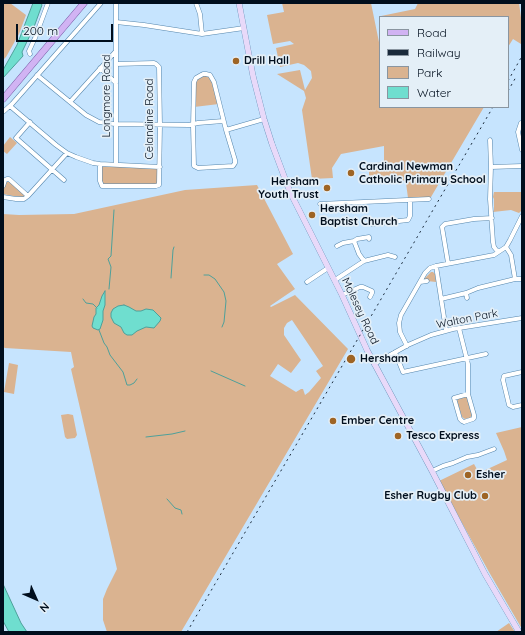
<!DOCTYPE html>
<style>
body{margin:0}
#map{position:relative;width:525px;height:635px;overflow:hidden;background:#c6e4fe;font-family:Quicksand,sans-serif}
canvas{display:block}
.frame{position:absolute;inset:0;border:4px solid #000e1d;pointer-events:none}
.legend{position:absolute;left:379px;top:16px;width:130px;height:92px;box-sizing:border-box;background:#e4eff7;border:1px solid #8995a0;margin:0;padding:5px 7px;list-style:none;font-size:12px;color:#000e1d}
.legend li{display:flex;align-items:center;gap:8px;height:20px}
.legend b{width:20px;border:1px solid #8995a0}
.north{position:absolute;left:16px;top:579px;width:40px;height:40px;-webkit-text-stroke:3px #e4eff7;paint-order:stroke;rotate:135deg;font-size:11px;font-weight:700;line-height:16px;text-align:center;color:#000e1d}
.north::after{content:'';display:block;margin:auto;width:14px;height:18px;background:#000e1d;clip-path:polygon(50% 0,100% 100%,50% 72%,0 100%)}
.scale{position:absolute;left:16px;top:24px;width:97px;height:18px;box-sizing:border-box;border:2px solid #000e1d;border-top:0;padding-left:5px;font-size:12px;line-height:14px;white-space:nowrap;color:#000e1d;-webkit-text-stroke:3px #e4eff7;paint-order:stroke}
</style>
<div id="map">
<canvas width="525" height="635"></canvas>
<div class="frame"></div>
<ul class="legend">
<li><b style="height:5px;background:#d1b3f3"></b>Road</li>
<li><b style="height:5px;background:#1a2a3b"></b>Railway</li>
<li><b style="height:11px;background:#dab390"></b>Park</li>
<li><b style="height:11px;background:#6fdecf"></b>Water</li>
</ul>
<div class="north">N</div>
<div class="scale">200 m</div>
</div>
<script>
const ctx = document.querySelector('canvas').getContext('2d');
ctx.lineJoin = 'round';
function fill(path, color) { ctx.fillStyle = color; ctx.fill(path, 'evenodd'); }
const toPath = rows => new Path2D(rows.map(r => 'M' + r).join(''));
function strokePath(path, color, width, dash) { ctx.strokeStyle = color; ctx.lineWidth = width; ctx.lineCap = dash ? 'butt' : 'round'; ctx.setLineDash(dash || []); ctx.stroke(path); }
function label(font, color, halo, rows, align = 'center') {
  ctx.font = font + ' Quicksand,sans-serif'; ctx.lineWidth = 3.5; ctx.setLineDash([]); ctx.textBaseline = 'middle'; ctx.strokeStyle = halo; ctx.fillStyle = color; for (const [text, x, y, turn = 0] of rows) {
    ctx.save(); ctx.translate(x, y); ctx.rotate((+turn || 0) * Math.PI / 180); ctx.textAlign = isNaN(turn) ? turn : align; if (halo) ctx.strokeText(text, 0, 0); ctx.fillText(text, 0, 0); ctx.restore();
  }
}
const green = toPath([
 [3,3,10,3,26,15,19,34,6,57,3,60],
 [282,3,371,3,380,47,380,107,484,107,431,197,408,198,406,183,403,180,369,182,369,164,384,162,384,146,341,154,332,168,333,178,312,179,302,110,306,98,304,91,277,74,300,70,305,90,312,78,311,71,304,65,298,63,280,67,276,48,294,44,290,41,273,44,267,15,284,12],
 [418,3,519,3,522,25,522,41,521,44,513,39,508,47,508,17,381,17,381,16,415,9],
 [110,60,111,60,111,75,103,68],
 [210,75,219,104,194,107,194,86,199,76],
 [10,137,17,143,7,154,3,151,3,146],
 [100,164,160,167,159,185,102,186],
 [6,182,10,182,25,194,24,196,23,197,13,196,3,194,3,188],
 [257,185,293,254,277,264,295,289,270,306,271,307,295,295,348,349,181,632,107,632,103,620,103,599,107,589,117,569,71,369,74,367,71,352,5,348,3,347,3,214,19,215,74,214,185,190],
 [292,320,323,366,316,371,321,378,309,392,305,395,303,389,301,389,296,392,270,376,278,364,291,373,301,360,284,335,284,328,287,323],
 [494,192,521,192,522,210,519,213,511,210,493,212,494,210,494,199,493,197],
 [431,272,433,272,435,274,436,282,427,281,424,279],
 [9,363,18,365,14,394,4,392],
 [467,396,473,414,470,418,465,419,462,417,457,401,458,399],
 [68,414,73,415,77,435,75,438,67,439,65,437,61,415],
 [522,427,522,629,489,572,439,481,474,464,479,473,507,460,504,451,496,433],
 [509,623,515,632,496,632]
]);
const water = toPath([
 [33,3,41,3,42,5,34,27,22,52,23,56,3,78,3,70,17,45,33,3],
 [105,291,105,305,103,311,103,320,100,329,98,330,93,328,92,326,94,317,96,314,96,308,99,305,102,296,105,291],
 [124,305,129,307,136,311,141,311,146,309,153,310,161,318,160,321,154,328,146,327,137,331,132,335,127,335,124,333,121,327,114,323,111,317,111,313,113,309,118,306,124,305],
 [3,584,21,623,27,632,9,632,3,621,3,584]
]);
const stream = toPath([
 [204,275,209,275,215,279,224,292,226,301,224,322,222,327],
 [171,278,173,250,174,247],
 [109,289,111,267,108,259,111,256,114,210],
 [83,299,86,303,93,304,97,308],
 [99,330,104,343,107,347,110,355,123,372,127,385,130,385,134,383,137,379],
 [211,371,245,386],
 [146,437,172,434,185,431],
 [167,499,175,508,181,510,182,514]
]);
const street = toPath([
 [116,3,116,164],
 [196,3,200,14,202,34],
 [116,22,144,25,202,34,244,28],
 [30,54,29,51,35,38,48,3],
 [100,68,116,83],
 [203,74,206,74,210,75,214,82,226,130,235,160,235,163,233,166,198,168,194,166,193,126,194,82,196,78,203,74],
 [37,75,86,115,99,122,115,124,189,125,198,123,223,121],
 [70,102,116,51],
 [10,106,56,145,67,153,76,157,93,163,100,164,160,167],
 [3,112,12,104,101,3],
 [30,122,16,138,64,180],
 [521,123,518,132,522,150],
 [226,130,264,119],
 [490,140,491,167,490,199,493,242,494,247,498,252],
 [100,164,100,181,102,186,156,186,159,185,159,183,160,125,159,67,156,64,154,63,116,64],
 [491,167,522,166],
 [3,186,5,180,7,179,9,179,28,196],
 [3,197,16,199,24,199,28,196,67,153],
 [320,204,429,199],
 [372,224,408,220,410,216,410,200],
 [337,246,343,243,354,241],
 [506,247,511,255,515,279,522,279],
 [364,261,359,254,354,241,357,239,369,237,369,239],
 [448,263,442,227,445,224,474,219,492,218],
 [436,266,446,330],
 [335,280,364,261,388,255,395,257],
 [307,282,328,268],
 [420,282,427,281],
 [342,295,360,287,363,287,372,291,372,293,370,297],
 [467,298,466,293,478,288,515,279],
 [441,299,466,293],
 [459,328,468,364,468,394,474,415,474,418,473,419,464,422,462,421,460,419,454,398,468,394],
 [407,346,400,332,399,323,401,315,425,273,430,268,436,266,494,255,506,247,510,240,522,216],
 [395,352,403,372,486,354],
 [374,364,408,345,431,335,453,329,522,318],
 [522,372,504,376,503,380,509,405,513,407,522,405],
 [432,471,443,466,453,463,467,457,478,455,494,449]
]);
const secondary = toPath([
 [239,3,253,76,264,119,272,144,290,192,342,295,367,350,432,471,485,574,519,632]
]);
const primary = toPath([
 [3,99,84,3]
]);
const rail = toPath([
 [508,81,522,56],
 [508,91,516,77],
 [187,632,493,107]
]);
const markers = [
 [236,61,4,"#9e6424"],
 [351,173,4,"#9e6424"],
 [327,188,4,"#9e6424"],
 [312,215,4,"#9e6424"],
 [351,359,5,"#9e6424"],
 [333,421,4,"#9e6424"],
 [398,436,4,"#9e6424"],
 [468,475,4,"#9e6424"],
 [485,496,4,"#9e6424"]
];
const poiNames = [
 ["Drill Hall",244,61],
 ["Cardinal Newman",359,167],
 ["Catholic Primary School",359,180],
 ["Hersham",319,182,"right"],
 ["Youth Trust",319,195,"right"],
 ["Hersham",320,209],
 ["Baptist Church",320,222],
 ["Hersham",360,359],
 ["Ember Centre",341,421],
 ["Tesco Express",406,436],
 ["Esher",476,475],
 ["Esher Rugby Club",477,496,"right"]
];
const streetNames = [
 ["Longmore Road",107,96,-90],
 ["Celandine Road",150,119,-90],
 ["Molesey Road",360,311,65],
 ["Walton Park",467,319,-11]
];
fill(green, '#dab390');
fill(water, '#6fdecf');
strokePath(water, '#4ea09a', 1);
strokePath(stream, '#4ea09a', 1);
strokePath(street, '#5586ad', 5);
strokePath(secondary, '#5586ad', 6);
strokePath(primary, '#7458a3', 7);
strokePath(street, '#fff', 4);
strokePath(secondary, '#e8d9f9', 5.5);
strokePath(primary, '#d1b3f3', 6);
strokePath(rail, '#1a2a3b', 1, [2, 4]);
for (const [x, y, r, color] of markers) { const dot = new Path2D(); dot.arc(x, y, r, 0, 2 * Math.PI); ctx.fillStyle = color; ctx.fill(dot); strokePath(dot, '#e4eff7', 1.5); }
label('bold 11px', '#000e1d', '#e4eff7', poiNames, 'left');
label('11px', '#000e1d', '#e4eff7', streetNames);
</script>
